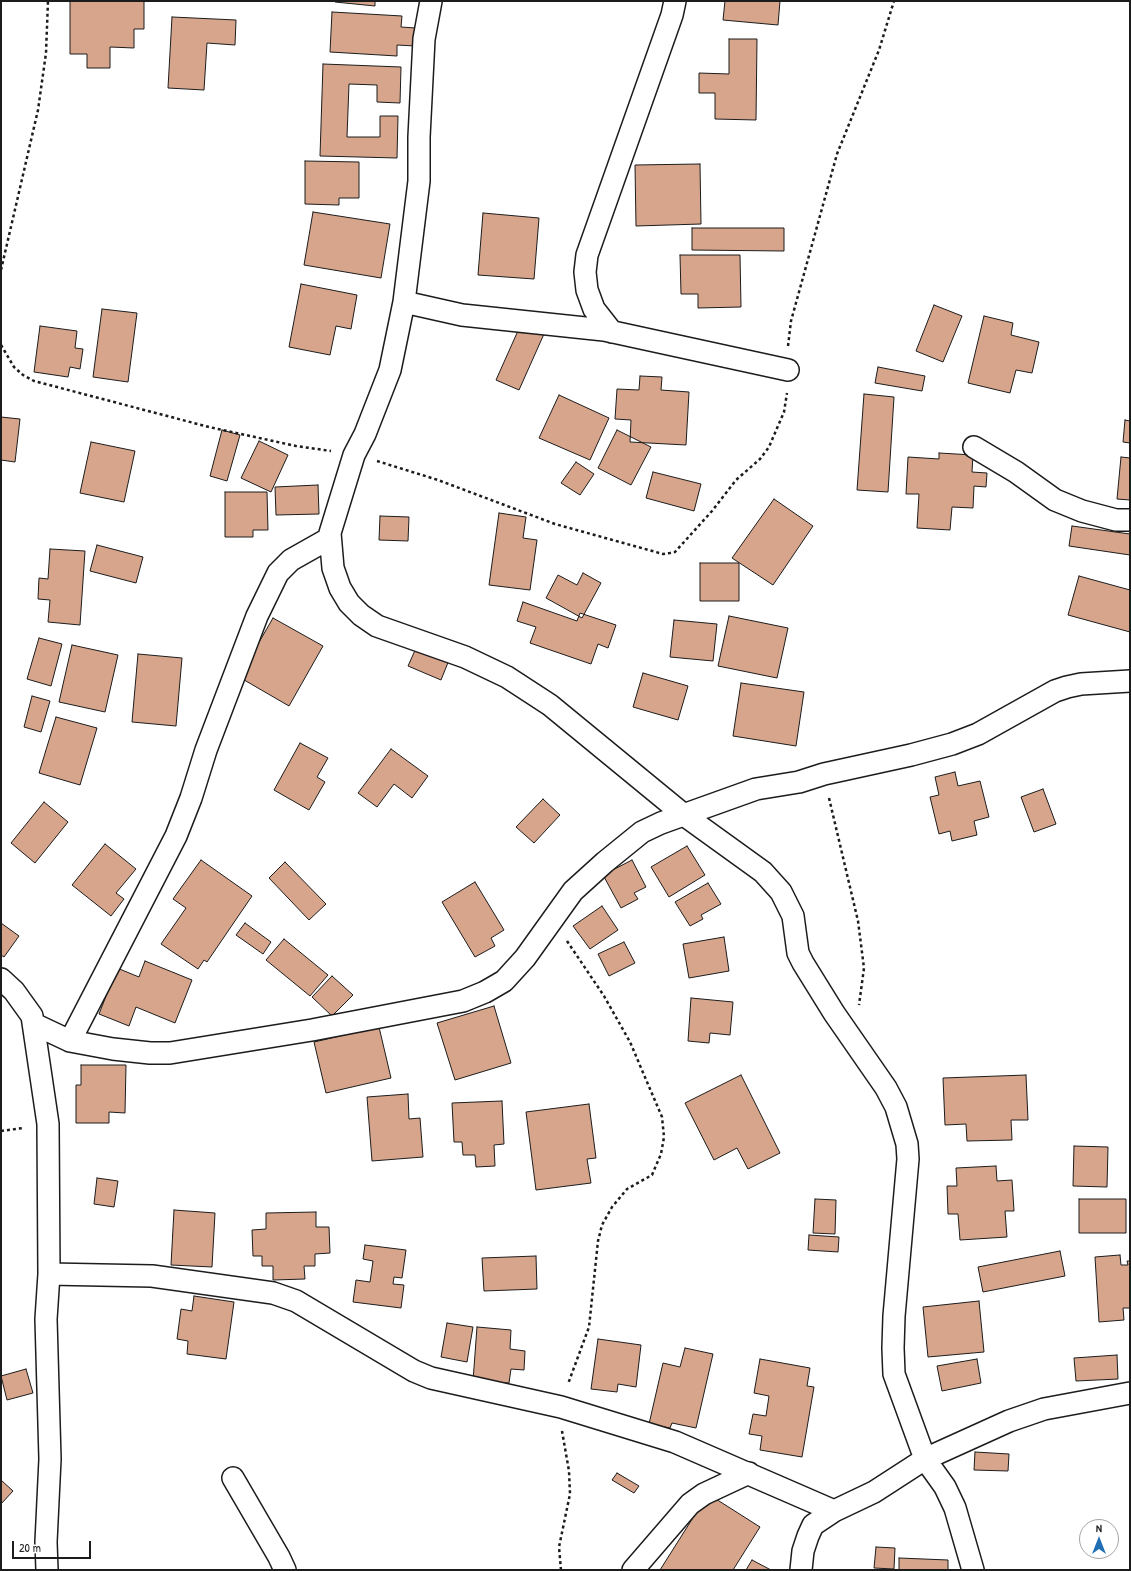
<!DOCTYPE html>
<style>
body{margin:0}
#map{position:relative;width:1131px;height:1571px;overflow:hidden;background:#fff;font-family:"Patrick Hand",sans-serif}
canvas{display:block}
.frame{position:absolute;inset:0;border:2px solid #1c1c1c;pointer-events:none}
.north{position:absolute;left:1079px;top:1519px;width:40px;height:40px;box-sizing:border-box;background:#fff;border:1px solid #a4a4a4;border-radius:50%;rotate:0deg;font-size:11px;font-weight:700;line-height:16px;text-align:center;color:#1c1c1c}
.north::after{content:'';display:block;margin:auto;width:14px;height:18px;background:#1f6fb2;clip-path:polygon(50% 0,100% 100%,50% 72%,0 100%)}
.scale{position:absolute;left:12px;top:1541px;width:79px;height:18px;box-sizing:border-box;border:2px solid #1c1c1c;border-top:0;padding-left:5px;font-size:12px;line-height:14px;white-space:nowrap;color:#1c1c1c;-webkit-text-stroke:3px #fff;paint-order:stroke}
</style>
<div id="map">
<canvas width="1131" height="1571"></canvas>
<div class="frame"></div>
<div class="north">N</div>
<div class="scale">20 m</div>
</div>
<script>
const ctx = document.querySelector('canvas').getContext('2d');
ctx.lineJoin = 'round';
function fill(path, color) { ctx.fillStyle = color; ctx.fill(path, 'evenodd'); }
const toPath = rows => new Path2D(rows.map(r => 'M' + r).join(''));
function strokePath(path, color, width, dash) { ctx.strokeStyle = color; ctx.lineWidth = width; ctx.lineCap = dash ? 'butt' : 'round'; ctx.setLineDash(dash || []); ctx.stroke(path); }
const building = toPath([
 [70,1,144,1,144,29,134,29,134,48,110,47,110,68,87,68,87,54,70,54,70,1],
 [336,1,375,1,375,6,335,2,336,1],
 [725,1,780,1,778,25,723,20,725,1],
 [332,12,402,16,401,27,416,28,415,46,397,45,397,56,330,52,332,12],
 [172,17,236,20,235,45,207,43,204,90,168,88,172,17],
 [729,39,757,39,756,120,715,119,715,93,699,93,699,73,729,74,729,39],
 [323,64,401,67,400,103,377,102,377,85,349,84,347,137,380,137,380,116,398,116,397,158,320,156,323,64],
 [305,161,359,162,359,198,339,198,339,205,305,204,305,161],
 [700,164,701,224,636,226,635,165,700,164],
 [313,212,390,224,381,278,304,265,313,212],
 [483,213,539,218,534,279,478,275,483,213],
 [692,228,784,228,784,251,692,250,692,228],
 [680,255,740,255,741,307,698,308,698,294,681,294,680,255],
 [301,284,357,295,351,329,336,326,330,355,289,347,301,284],
 [934,305,962,316,943,362,916,351,934,305],
 [102,309,137,313,128,382,93,377,102,309],
 [984,316,1013,323,1011,335,1039,342,1032,373,1016,370,1010,393,968,383,984,316],
 [521,324,544,334,519,390,496,380,521,324],
 [40,326,77,331,75,348,83,349,80,369,70,367,68,377,34,372,40,326],
 [878,367,925,376,922,391,875,383,878,367],
 [640,376,662,377,661,390,689,392,686,445,630,442,631,420,615,419,617,389,639,390,640,376],
 [864,394,894,397,888,492,857,490,864,394],
 [559,395,609,418,590,460,539,438,559,395],
 [1,417,20,419,15,462,1,460,1,417],
 [1125,420,1130,421,1130,443,1123,442,1125,420],
 [222,430,240,435,227,481,210,476,222,430],
 [617,430,651,447,631,485,598,468,617,430],
 [259,441,288,455,271,492,241,478,259,441],
 [91,442,135,451,124,502,80,493,91,442],
 [939,453,973,455,972,472,987,473,986,487,974,486,973,508,952,507,950,530,917,528,919,494,906,494,908,457,939,459,939,453],
 [1121,457,1130,458,1130,500,1117,499,1121,457],
 [576,462,594,474,580,495,561,483,576,462],
 [653,472,701,484,694,511,646,498,653,472],
 [318,485,319,514,276,515,275,487,318,485],
 [225,492,267,492,268,530,253,530,253,537,225,537,225,492],
 [774,499,813,526,773,585,732,558,774,499],
 [499,513,526,517,523,538,537,540,530,590,489,585,499,513],
 [380,516,409,517,408,541,379,540,380,516],
 [1072,526,1130,534,1130,555,1069,546,1072,526],
 [97,545,143,557,136,583,90,571,97,545],
 [50,549,85,551,80,625,48,622,50,600,38,599,39,578,48,579,50,549],
 [700,563,739,563,739,601,700,601,700,563],
 [583,573,601,583,582,618,546,598,558,575,577,585,583,573],
 [1079,576,1130,590,1130,632,1068,615,1079,576],
 [523,602,577,621,580,613,616,625,608,648,598,644,591,664,530,643,536,627,517,621,523,602],
 [729,616,788,628,777,678,718,666,729,616],
 [273,618,323,646,289,706,239,677,273,618],
 [674,620,717,624,713,661,670,657,674,620],
 [39,638,62,644,51,686,27,679,39,638],
 [72,645,118,655,105,712,59,702,72,645],
 [417,646,449,660,441,680,408,666,417,646],
 [138,654,182,658,176,726,132,722,138,654],
 [643,673,688,686,678,720,633,707,643,673],
 [741,683,804,692,796,746,733,736,741,683],
 [32,696,50,701,41,732,24,727,32,696],
 [56,717,97,728,80,785,39,773,56,717],
 [300,743,328,758,317,777,325,782,309,810,274,790,300,743],
 [391,749,428,776,412,798,394,784,377,807,358,793,391,749],
 [955,772,958,786,980,781,989,817,974,821,977,835,952,841,950,831,939,834,930,797,939,795,935,777,955,772],
 [1043,789,1056,824,1034,832,1021,797,1043,789],
 [543,799,560,815,534,843,516,827,543,799],
 [44,802,68,822,35,863,11,843,44,802],
 [105,844,136,869,116,893,124,899,111,916,72,885,105,844],
 [687,846,705,875,669,897,651,867,687,846],
 [201,860,252,896,207,962,204,960,198,969,161,944,186,908,173,899,201,860],
 [632,860,646,887,634,893,638,899,621,908,603,875,632,860],
 [285,862,326,904,309,920,269,878,285,862],
 [475,882,504,930,491,938,495,946,475,957,442,902,475,882],
 [708,883,721,904,701,915,703,919,690,926,675,902,708,883],
 [602,906,618,930,590,949,573,926,602,906],
 [1,923,19,936,4,957,1,955,1,923],
 [245,923,271,942,263,954,236,935,245,923],
 [724,937,729,971,689,978,683,944,724,937],
 [284,939,328,975,310,996,266,960,284,939],
 [624,942,635,963,609,976,598,954,624,942],
 [145,961,192,980,175,1023,136,1007,129,1026,99,1014,117,968,139,977,145,961],
 [332,976,353,995,332,1016,312,997,332,976],
 [691,998,733,1002,730,1035,710,1033,709,1043,688,1041,691,998],
 [494,1006,511,1063,455,1080,437,1023,494,1006],
 [379,1027,391,1078,326,1093,314,1042,379,1027],
 [81,1065,126,1065,125,1113,109,1112,109,1123,76,1123,76,1085,81,1085,81,1065],
 [741,1075,780,1153,748,1169,737,1148,714,1160,685,1103,741,1075],
 [1026,1075,1028,1120,1011,1120,1012,1140,967,1141,966,1124,945,1125,943,1078,1026,1075],
 [408,1094,409,1119,420,1118,423,1157,372,1161,367,1097,408,1094],
 [502,1101,504,1144,494,1145,495,1166,476,1167,475,1155,463,1155,462,1142,454,1142,452,1103,502,1101],
 [589,1104,596,1158,587,1159,591,1183,536,1190,526,1112,589,1104],
 [1074,1146,1108,1147,1107,1187,1073,1186,1074,1146],
 [996,1166,997,1181,1012,1180,1014,1211,1005,1211,1007,1237,960,1240,958,1214,948,1214,947,1186,957,1186,956,1168,996,1166],
 [97,1178,118,1181,114,1207,94,1204,97,1178],
 [815,1199,836,1200,835,1234,813,1233,815,1199],
 [1079,1199,1126,1199,1126,1233,1079,1233,1079,1199],
 [174,1210,215,1213,212,1267,171,1265,174,1210],
 [316,1212,316,1227,329,1227,330,1253,315,1254,315,1266,304,1266,305,1279,273,1280,273,1266,262,1266,262,1256,253,1256,252,1230,266,1229,266,1213,316,1212],
 [809,1235,839,1237,838,1252,808,1250,809,1235],
 [365,1245,406,1250,402,1278,394,1277,393,1284,404,1285,401,1308,353,1302,356,1280,370,1282,373,1261,363,1259,365,1245],
 [1060,1251,1065,1276,983,1292,978,1267,1060,1251],
 [1120,1255,1121,1265,1128,1265,1127,1261,1130,1261,1130,1308,1123,1308,1124,1320,1099,1322,1095,1257,1120,1255],
 [536,1256,537,1289,484,1291,482,1258,536,1256],
 [194,1296,234,1302,226,1359,187,1354,188,1341,177,1339,181,1309,192,1311,194,1296],
 [979,1301,984,1352,928,1357,923,1307,979,1301],
 [447,1323,473,1327,467,1362,441,1357,447,1323],
 [477,1327,511,1330,510,1349,525,1351,524,1370,511,1369,509,1383,473,1381,477,1327],
 [598,1339,641,1345,636,1387,618,1384,617,1392,591,1389,598,1339],
 [685,1348,713,1354,696,1428,672,1423,670,1428,649,1424,663,1363,680,1367,685,1348],
 [1117,1355,1118,1379,1076,1381,1074,1358,1117,1355],
 [760,1359,810,1368,807,1386,814,1387,802,1457,760,1450,762,1436,749,1434,753,1414,766,1416,769,1396,754,1393,760,1359],
 [977,1359,981,1383,942,1391,937,1366,977,1359],
 [26,1369,33,1393,7,1400,1,1376,26,1369],
 [975,1452,1009,1454,1008,1471,974,1470,975,1452],
 [617,1473,639,1486,634,1493,612,1480,617,1473],
 [1,1480,13,1491,1,1504,1,1480],
 [708,1494,760,1527,733,1570,660,1570,708,1494],
 [876,1547,895,1548,894,1569,874,1568,876,1547],
 [899,1558,948,1560,948,1570,899,1570,899,1558],
 [752,1560,771,1570,746,1570,752,1560]
]);
const path = toPath([
 [1,270,38,110,46,53,48,1],
 [1,345,14,367,23,375,34,381,209,427,296,446,331,451],
 [788,346,791,321,837,154,879,50,894,1],
 [377,461,438,480,555,524,663,554,670,553,675,552,712,511,736,480,760,459,769,447,784,412,787,393],
 [829,798,858,921,864,968,859,1005],
 [567,941,604,996,630,1042,662,1117,664,1137,661,1154,652,1175,627,1189,612,1207,602,1225,598,1241,589,1327,568,1384],
 [1,1131,23,1128],
 [561,1570,559,1547,570,1494,569,1471,562,1431]
]);
const street = toPath([
 [431,1,424,39,419,137,419,181,404,302,390,370,365,434,354,455,330,533,333,568,340,588,349,603,361,615,377,626,465,657,507,677,550,705,684,815,763,872,781,892,793,916,798,953,803,963,834,1013,886,1088,896,1107,907,1144,908,1159,894,1316,893,1348,894,1374,925,1459,945,1487,955,1508,973,1570],
 [404,302,462,315,604,330,788,370],
 [612,332,594,309,587,290,585,272,587,255,672,15,675,1],
 [974,447,1016,472,1055,500,1082,511,1116,520,1130,520],
 [1,979,14,991,32,1016,48,1124,49,1274,46,1319,50,1459,46,1542,47,1570],
 [34,1024,70,1041,113,1049,150,1053,170,1053,312,1030,463,1001,485,992,504,981,525,958,573,891,605,862,642,832,661,823,756,789,799,782,824,774,911,755,952,744,978,734,1055,691,1067,687,1081,684,1130,681],
 [70,1041,176,836,191,798,206,750,257,616,278,573,291,560,330,538],
 [49,1274,152,1276,273,1293,296,1301,414,1371,431,1378,561,1407,675,1442,834,1511],
 [233,1478,279,1557,285,1570],
 [633,1570,690,1504,704,1494,749,1473],
 [801,1570,803,1551,808,1536,813,1525,834,1511,874,1492,925,1459,1009,1421,1044,1409,1130,1393]
]);
fill(building, '#d7a58b');
strokePath(building, '#1c1c1c', 1);
strokePath(street, '#1c1c1c', 24);
strokePath(path, '#1c1c1c', 2.5, [3, 3]);
strokePath(street, '#fff', 21);
</script>
